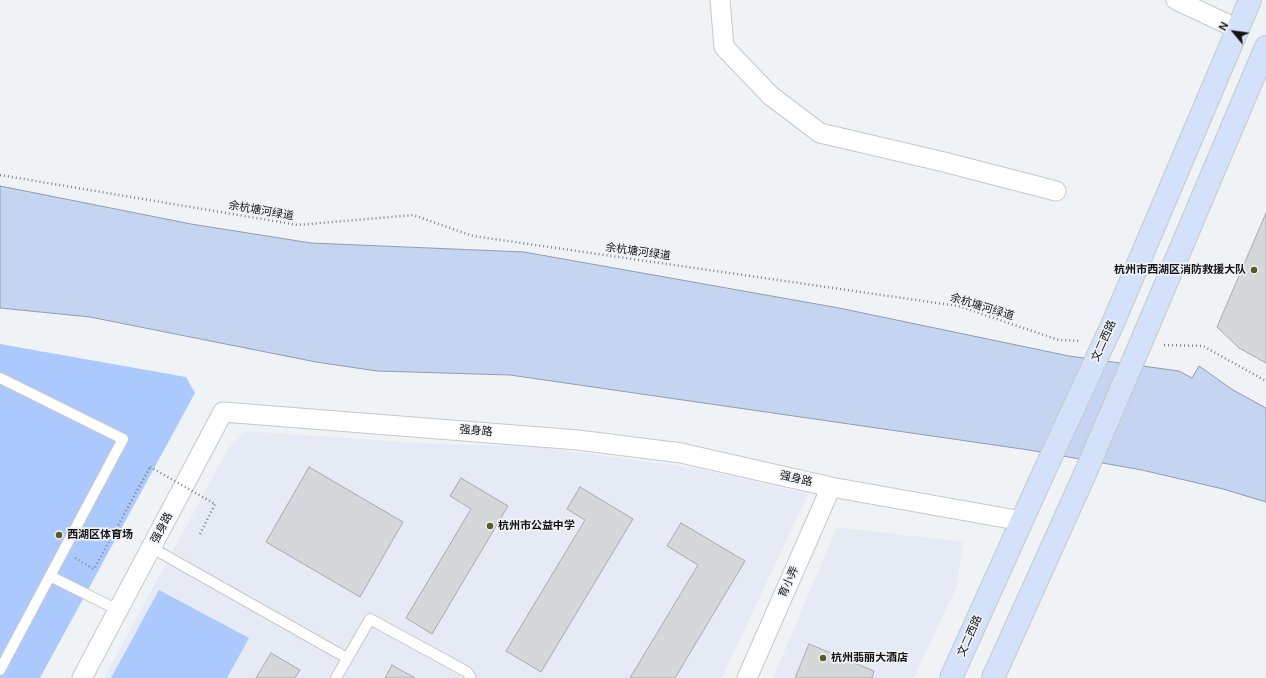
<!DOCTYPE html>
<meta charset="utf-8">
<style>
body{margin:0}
#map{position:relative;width:1266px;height:678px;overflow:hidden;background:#f0f3f6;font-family:Manrope,sans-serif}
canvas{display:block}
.north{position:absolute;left:1214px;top:12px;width:40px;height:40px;-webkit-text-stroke:3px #f0f3f6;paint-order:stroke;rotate:299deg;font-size:11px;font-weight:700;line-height:16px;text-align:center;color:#141416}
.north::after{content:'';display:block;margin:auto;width:14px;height:18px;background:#141416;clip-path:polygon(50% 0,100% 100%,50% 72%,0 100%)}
</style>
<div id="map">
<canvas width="1266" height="678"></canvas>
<div class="north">N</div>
</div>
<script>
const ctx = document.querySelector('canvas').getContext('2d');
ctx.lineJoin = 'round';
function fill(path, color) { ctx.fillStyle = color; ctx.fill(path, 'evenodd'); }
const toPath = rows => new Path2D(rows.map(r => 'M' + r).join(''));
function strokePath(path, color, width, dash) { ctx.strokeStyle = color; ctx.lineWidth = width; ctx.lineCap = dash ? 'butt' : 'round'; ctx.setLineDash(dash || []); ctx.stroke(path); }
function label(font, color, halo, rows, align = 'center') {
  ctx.font = font + ' Manrope,"Noto Sans SC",sans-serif'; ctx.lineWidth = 3.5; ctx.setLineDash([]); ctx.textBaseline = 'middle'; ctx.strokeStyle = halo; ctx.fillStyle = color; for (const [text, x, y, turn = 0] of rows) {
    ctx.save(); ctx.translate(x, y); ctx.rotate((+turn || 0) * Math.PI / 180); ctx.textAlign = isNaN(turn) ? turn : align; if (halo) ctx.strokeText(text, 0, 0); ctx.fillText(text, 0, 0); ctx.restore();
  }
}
const built = toPath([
 [246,431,417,443,538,447,695,468,808,494,722,678,104,678,228,449],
 [837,527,963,542,956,588,914,678,773,678]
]);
const green = toPath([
 [0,344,186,377,195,393,40,678,0,678],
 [159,590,249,638,227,678,111,678]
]);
const water = toPath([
 [0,186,191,224,311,243,524,252,839,308,1069,356,1179,371,1192,378,1199,366,1233,390,1266,408,1266,502,1223,489,1142,470,1029,450,510,375,377,371,316,362,90,317,0,308,0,186]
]);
const building = toPath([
 [1266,213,1266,363,1239,348,1217,327,1266,213],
 [309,467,403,522,360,597,266,542,309,467],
 [461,478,508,506,432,634,406,618,471,509,450,496,461,478],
 [580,487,633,519,541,672,506,651,585,520,567,509,580,487],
 [681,523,745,561,675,678,630,678,698,565,667,546,681,523],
 [809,644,874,671,872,678,795,678,809,644],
 [271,653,300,670,295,678,256,678,271,653],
 [392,665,415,678,385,678,392,665]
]);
const path = toPath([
 [0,175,298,225,413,215,473,236,958,306,1059,340,1081,341],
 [1164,345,1203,346,1266,381],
 [200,534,215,504],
 [75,558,94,569,150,467]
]);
const service = toPath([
 [0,378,123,439,0,670],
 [152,548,347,658],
 [50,576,118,610],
 [336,678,370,619,467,672,471,678]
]);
const minor = toPath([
 [720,0,724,47,771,96,820,133,944,162,1056,191],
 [1176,0,1238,29],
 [82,678,223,412,578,440,681,453,831,487,1022,521],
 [747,678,831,487]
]);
const secondary = toPath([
 [1113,323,1250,0],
 [1148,326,1266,47],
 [951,678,1043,474],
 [993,678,1084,476]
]);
const pathBridge = toPath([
 [150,467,215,504]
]);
const secondaryBridge = toPath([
 [1043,474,1113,323],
 [1084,476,1148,326]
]);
const markers = [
 [1254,270,4,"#585c29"],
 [490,526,4,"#585c29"],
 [59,535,4,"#585c29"],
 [823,658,4,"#585c29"]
];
const streetNames = [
 ["余杭塘河绿道",261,211,10],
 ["余杭塘河绿道",638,252,8],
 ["余杭塘河绿道",982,307,17],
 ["文二西路",1104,341,-66],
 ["强身路",476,431,5],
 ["强身路",796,479,13],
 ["强身路",162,528,-62],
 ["育小弄",789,582,-66],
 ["文二西路",970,636,-66]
];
const poiNames = [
 ["杭州市西湖区消防救援大队",1246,270,"right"],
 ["杭州市公益中学",498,526],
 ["西湖区体育场",67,535],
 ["杭州翡丽大酒店",831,658]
];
fill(built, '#e5eaf5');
fill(green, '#acc9fd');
fill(water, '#c5d5f1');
strokePath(water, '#909baf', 1);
fill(building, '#d5d7da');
strokePath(building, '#a9aaae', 1);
strokePath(service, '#c6c8cb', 12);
strokePath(minor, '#c6c8cb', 21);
strokePath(secondary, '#c6c8cb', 24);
strokePath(path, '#808284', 2.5, [1, 3]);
strokePath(service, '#fff', 10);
strokePath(minor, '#fff', 19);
strokePath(secondary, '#d4e1fa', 22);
strokePath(secondaryBridge, '#c6c8cb', 24, []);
strokePath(pathBridge, '#808284', 2.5, [1, 3]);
strokePath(secondaryBridge, '#d4e1fa', 22);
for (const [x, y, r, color] of markers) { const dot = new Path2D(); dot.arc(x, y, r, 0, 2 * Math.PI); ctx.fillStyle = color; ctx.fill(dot); strokePath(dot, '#f0f3f6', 1.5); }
label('11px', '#141416', '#f0f3f6', streetNames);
label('bold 11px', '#141416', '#f0f3f6', poiNames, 'left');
</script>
